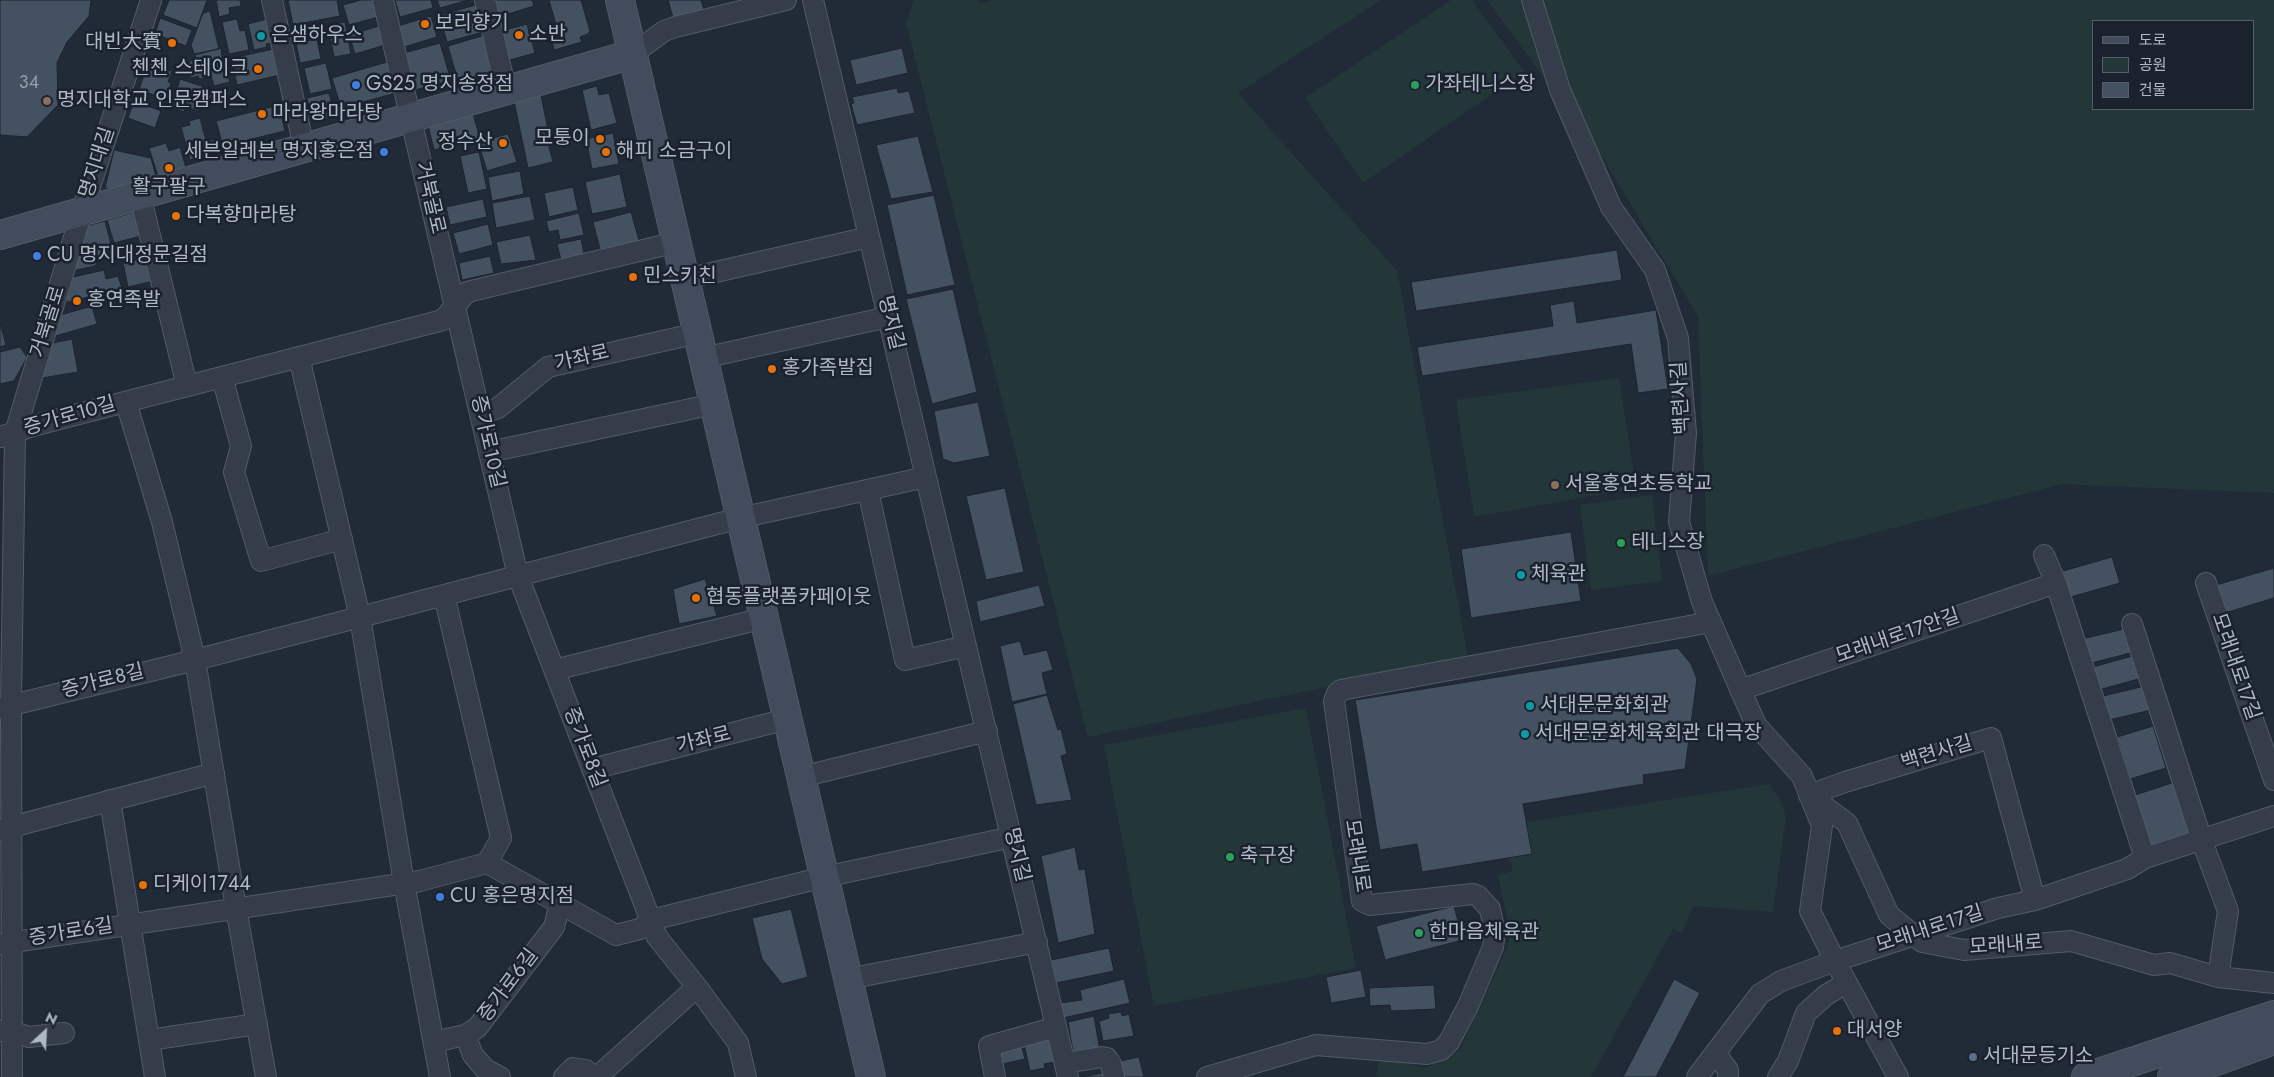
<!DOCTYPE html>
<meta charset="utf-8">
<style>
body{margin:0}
#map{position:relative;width:2274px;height:1077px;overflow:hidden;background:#212b38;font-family:Jost,"Noto Sans KR",sans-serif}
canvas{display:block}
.legend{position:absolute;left:2092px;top:20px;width:162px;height:90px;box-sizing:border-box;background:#1a222d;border:1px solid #565e6a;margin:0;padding:6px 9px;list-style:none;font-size:15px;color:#afb8c5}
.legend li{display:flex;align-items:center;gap:10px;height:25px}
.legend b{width:25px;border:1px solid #565e6a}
.north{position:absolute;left:20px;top:1007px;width:50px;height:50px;-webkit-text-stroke:4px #1a222d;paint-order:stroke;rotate:25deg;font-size:14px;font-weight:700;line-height:20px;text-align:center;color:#afb8c5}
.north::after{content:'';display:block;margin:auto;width:18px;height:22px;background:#afb8c5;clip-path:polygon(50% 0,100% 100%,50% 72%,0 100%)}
</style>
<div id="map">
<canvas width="2274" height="1077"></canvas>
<ul class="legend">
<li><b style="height:6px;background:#424c5c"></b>도로</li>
<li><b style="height:14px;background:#233739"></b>공원</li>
<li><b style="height:14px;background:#445160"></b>건물</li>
</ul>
<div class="north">N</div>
</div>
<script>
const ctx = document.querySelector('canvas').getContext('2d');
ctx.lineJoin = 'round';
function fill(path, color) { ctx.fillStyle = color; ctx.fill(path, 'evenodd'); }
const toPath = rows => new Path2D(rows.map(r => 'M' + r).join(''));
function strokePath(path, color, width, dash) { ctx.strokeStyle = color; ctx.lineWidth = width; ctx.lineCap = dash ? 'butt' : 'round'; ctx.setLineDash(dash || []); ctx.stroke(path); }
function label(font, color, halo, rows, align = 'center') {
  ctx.font = font + ' Jost,"Noto Sans KR",sans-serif'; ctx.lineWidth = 5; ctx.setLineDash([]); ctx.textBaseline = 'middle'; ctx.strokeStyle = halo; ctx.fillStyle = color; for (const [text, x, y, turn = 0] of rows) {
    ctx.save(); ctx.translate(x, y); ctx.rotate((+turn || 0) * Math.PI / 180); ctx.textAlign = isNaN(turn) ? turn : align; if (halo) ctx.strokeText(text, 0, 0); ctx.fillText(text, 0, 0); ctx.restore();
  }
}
const green = toPath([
 [914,0,978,0,981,4,992,0,1381,0,1238,93,1397,271,1468,657,1088,737,906,23],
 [1451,0,1472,0,1524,72,1363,183,1305,98],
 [1487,0,2274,0,2274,493,2062,484,1708,576,1698,316,1603,158],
 [2093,21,2253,21,2253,109,2093,109],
 [1619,378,1636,488,1474,517,1456,400],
 [1652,495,1662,581,1591,590,1580,505],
 [1306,708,1356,968,1154,1006,1104,745],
 [1769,784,1780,800,1786,817,1773,912,1693,906,1682,933,1673,929,1591,1077,1379,1077,1376,1075,1380,1057,1425,1068,1449,1057,1461,1048,1508,946,1510,931,1498,875,1513,871,1502,826]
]);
const building = toPath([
 [0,0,91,0,89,16,67,42,57,63,58,105,27,137,0,135,0,0],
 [169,0,207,0,197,28,163,15,169,0],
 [216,0,240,0,241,6,229,8,230,14,219,17,216,0],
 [288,0,337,0,340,16,293,25,288,0],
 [361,0,377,0,382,16,349,25,343,5,361,0],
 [395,0,431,0,433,8,400,17,395,0],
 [437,0,469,0,440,8,437,0],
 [489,0,532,0,534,6,495,18,489,0],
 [549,0,581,0,590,31,588,34,580,37,582,42,554,50,552,41,560,39,549,0],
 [668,0,701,0,704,10,673,18,668,0],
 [476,5,483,32,447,42,439,15,476,5],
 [210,11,219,49,194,54,191,45,203,13,210,11],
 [431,16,437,37,404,47,398,26,431,16],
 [160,18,192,30,186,46,155,34,160,18],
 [237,19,240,31,245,30,249,50,229,54,222,22,237,19],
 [267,19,273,43,266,44,267,47,254,50,248,24,267,19],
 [345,22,351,54,334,57,328,25,345,22],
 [527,24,535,53,503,62,495,33,527,24],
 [379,26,385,45,355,54,349,35,379,26],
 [485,35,496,71,458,81,448,46,485,35],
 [317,39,321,59,300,63,296,43,317,39],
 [440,43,451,80,415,90,404,53,440,43],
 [221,48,223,65,230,82,214,86,211,76,199,79,198,76,191,78,187,67,190,61,197,59,195,55,221,48],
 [902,48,908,73,856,85,850,60,902,48],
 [274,49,280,75,237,85,232,58,274,49],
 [149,59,168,65,167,70,172,71,168,82,171,83,166,99,139,90,149,59],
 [387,62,396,93,341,108,332,78,387,62],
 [326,63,332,89,310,94,304,68,326,63],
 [180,79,214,90,211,99,203,96,198,111,185,106,184,112,172,108,180,79],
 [597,86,599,95,609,93,617,123,591,130,582,90,597,86],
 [897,88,898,93,909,91,915,113,857,125,851,104,854,103,852,97,897,88],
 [329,93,335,117,312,122,307,98,329,93],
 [541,95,548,130,545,131,553,162,528,168,514,101,541,95],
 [134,101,161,111,155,128,128,118,134,101],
 [279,105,285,131,223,146,216,121,279,105],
 [473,114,480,138,434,150,428,125,473,114],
 [200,118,206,141,216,139,219,153,190,160,181,127,190,125,189,121,200,118],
 [613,133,619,164,592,169,586,139,613,133],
 [508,134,517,162,487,171,478,142,508,134],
 [918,136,933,192,891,199,876,145,918,136],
 [166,143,169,151,180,147,186,168,158,176,149,148,166,143],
 [114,150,151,158,157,180,114,190,105,188,114,150],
 [479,152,487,189,468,193,460,156,479,152],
 [520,171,524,194,492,201,488,177,520,171],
 [620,174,627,207,592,214,585,182,620,174],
 [573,187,578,210,549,217,544,193,573,187],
 [934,195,955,285,907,295,887,205,934,195],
 [530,196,535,220,496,228,492,203,530,196],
 [483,199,487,217,450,225,446,207,483,199],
 [142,210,149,234,114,243,107,220,142,210],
 [631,212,641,247,602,257,593,222,631,212],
 [579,213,584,235,560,240,558,230,549,232,546,221,579,213],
 [105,221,111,244,105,245,95,266,67,272,82,227,105,221],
 [488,224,493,245,459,254,453,233,488,224],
 [530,235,536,260,501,264,496,242,530,235],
 [581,239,585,259,562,264,557,244,581,239],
 [1617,250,1622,280,1416,311,1411,282,1617,250],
 [490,256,494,273,462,280,459,263,490,256],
 [148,257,154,281,128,287,123,263,148,257],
 [104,270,106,279,118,276,122,288,69,302,65,300,73,277,104,270],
 [953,289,977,392,932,404,906,299,953,289],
 [1574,301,1577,323,1656,310,1668,389,1638,393,1631,344,1422,376,1417,347,1553,326,1550,305,1574,301],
 [92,306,97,324,52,337,60,315,92,306],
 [0,323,6,345,0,347,0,323],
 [72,339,78,372,42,378,53,343,72,339],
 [20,347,27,357,14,381,0,384,0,352,20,347],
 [978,402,990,456,954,463,943,459,934,411,978,402],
 [1005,488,1024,572,986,580,966,496,1005,488],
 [1571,532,1581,601,1471,618,1461,549,1571,532],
 [2112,557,2120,583,2064,599,2056,573,2112,557],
 [2274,568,2274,598,2225,613,2216,585,2274,568],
 [705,579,717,616,679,624,673,589,705,579],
 [1039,585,1045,606,980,622,976,601,1039,585],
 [2128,628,2134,652,2088,664,2082,639,2128,628],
 [1020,641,1024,655,1047,650,1053,670,1042,673,1047,694,1012,702,1000,646,1020,641],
 [1678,648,1691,664,1697,679,1685,769,1643,775,1644,784,1523,804,1532,854,1422,872,1417,844,1380,850,1355,700,1678,648],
 [2136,655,2142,678,2095,691,2089,668,2136,655],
 [2145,686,2151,710,2105,721,2099,697,2145,686],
 [1047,695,1058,730,1061,729,1067,754,1061,756,1072,800,1036,805,1013,704,1047,695],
 [2153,726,2166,768,2130,779,2117,737,2153,726],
 [2175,782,2191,833,2148,846,2132,796,2175,782],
 [1075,847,1079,870,1085,869,1095,934,1058,943,1041,856,1075,847],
 [1454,906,1463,940,1385,960,1376,926,1454,906],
 [791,909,808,977,782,984,762,959,752,918,791,909],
 [1109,948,1114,971,1056,983,1051,960,1109,948],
 [1361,970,1366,997,1331,1003,1326,977,1361,970],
 [1124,979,1130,1003,1063,1018,1059,1003,1082,1000,1080,990,1124,979],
 [1674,979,1700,993,1656,1077,1623,1077,1674,979],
 [1434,985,1436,1009,1391,1011,1390,1005,1370,1006,1369,988,1434,985],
 [1121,1012,1122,1016,1129,1014,1134,1036,1103,1041,1099,1021,1109,1018,1108,1014,1121,1012],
 [1094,1016,1100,1051,1073,1052,1068,1022,1094,1016],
 [1056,1036,1061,1061,1044,1064,1045,1068,1030,1071,1024,1044,1056,1036],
 [1021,1044,1025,1059,998,1065,994,1050,1021,1044],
 [1139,1057,1144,1077,1119,1077,1116,1062,1139,1057],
 [1103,1073,1104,1077,1081,1077,1103,1073]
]);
const street = toPath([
 [272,0,304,148],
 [383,0,518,576,657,937,697,987,738,1043,746,1077],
 [485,0,506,90],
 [813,0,1068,1077],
 [1532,0,1560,90,1611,207,1655,270,1678,338,1686,433,1679,522,1702,602,1756,725,1802,776,1822,826,1810,911,1835,961,1898,1077],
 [633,54,664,31,675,27,786,0],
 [140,195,187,386],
 [685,279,869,237],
 [299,357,360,617,404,883,440,1077],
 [703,358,888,317],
 [222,377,241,446,234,472,261,561,342,539],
 [126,402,162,522,195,660,236,908,266,1077],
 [480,414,498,408,548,367,698,333],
 [0,437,36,425,443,320,467,292,677,242],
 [489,452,714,404],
 [868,490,905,660,966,646],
 [2044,555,2056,583,2145,858],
 [2206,583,2274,780],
 [444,595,501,838,487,863],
 [2132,624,2202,841,2228,911,2218,977],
 [554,670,764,618],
 [1740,690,2056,583],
 [0,708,195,660,740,518,926,477],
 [592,769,787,719],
 [801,777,987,731],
 [1809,795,1847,823,1889,915,1922,942,1964,950,2071,941,2154,965,2170,963,2218,977,2274,983],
 [1809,795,1845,782,1991,738,2035,900],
 [110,800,155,1077],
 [0,830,214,773],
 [0,944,420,881,487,863,616,935,640,929,651,920,824,877,1012,837],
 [848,979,1037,942],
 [0,1031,11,1031,29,1037,64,1033],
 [465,1035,473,1055,485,1069,500,1077],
 [149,1040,257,1024],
 [434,1042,465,1035,477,1028,554,927,560,904],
 [1715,1053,1728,1070,1728,1077],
 [1065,1063,1102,1057,1107,1058,1111,1064,1114,1077],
 [12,1077,11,704,15,433,82,211,151,0],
 [564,1077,573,1068,586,1070,593,1077],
 [597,1077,697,987],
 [995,1077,989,1046,1056,1027],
 [1207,1077,1316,1045,1427,1054,1441,1050,1449,1042,1468,1006,1493,947,1495,932,1490,909,1478,896,1473,894,1370,905,1362,901,1334,701,1337,693,1341,690,1711,622],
 [1697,1077,1760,994,1781,981,1835,961,1998,908,2035,900,2127,869,2145,858,2274,816],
 [1778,1077,1788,1061,1806,1013,1826,995,1846,983]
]);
const secondary = toPath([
 [620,0,871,1077],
 [0,235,633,54],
 [2086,1077,2274,1015],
 [2172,1077,2274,1040]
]);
const markers = [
 [425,24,5,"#e8710a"],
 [519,35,5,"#e8710a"],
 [261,36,5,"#0f9aa8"],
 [172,43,5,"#e8710a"],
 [258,69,5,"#e8710a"],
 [356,85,5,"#3f7fe0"],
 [1415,85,5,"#2e9e5b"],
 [47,101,5,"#8d6e63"],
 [262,114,5,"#e8710a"],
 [600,139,5,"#e8710a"],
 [503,143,5,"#e8710a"],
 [384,152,5,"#3f7fe0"],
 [606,152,5,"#e8710a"],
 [169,168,5,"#e8710a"],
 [176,216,5,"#e8710a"],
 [37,256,5,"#3f7fe0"],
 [633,277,5,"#e8710a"],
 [77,301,5,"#e8710a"],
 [772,369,5,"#e8710a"],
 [1555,485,5,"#8d6e63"],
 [1621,543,5,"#2e9e5b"],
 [1521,575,5,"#0f9aa8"],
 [696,598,5,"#e8710a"],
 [1530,706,5,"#0f9aa8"],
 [1525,734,5,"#0f9aa8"],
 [1230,857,5,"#2e9e5b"],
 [143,885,5,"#e8710a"],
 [440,897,5,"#3f7fe0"],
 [1419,933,5,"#2e9e5b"],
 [1837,1031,5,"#e8710a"],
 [1973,1057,5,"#5c6f8a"]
];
const numberNames = [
 ["34",29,84]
];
const poiNames = [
 ["보리향기",435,24],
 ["소반",529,35],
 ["은샘하우스",271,36],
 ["대빈大賓",162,43,"right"],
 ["첸첸 스테이크",248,69,"right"],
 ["GS25 명지송정점",366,85],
 ["가좌테니스장",1425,85],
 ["명지대학교 인문캠퍼스",57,101],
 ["마라왕마라탕",272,114],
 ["모퉁이",590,139,"right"],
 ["정수산",493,143,"right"],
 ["세븐일레븐 명지홍은점",374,152,"right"],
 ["해피 소금구이",616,152],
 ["활구팔구",169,188,"center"],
 ["다복향마라탕",186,216],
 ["CU 명지대정문길점",47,256],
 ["민스키친",643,277],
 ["홍연족발",87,301],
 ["홍가족발집",782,369],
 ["서울홍연초등학교",1565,485],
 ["테니스장",1631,543],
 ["체육관",1531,575],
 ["협동플랫폼카페이웃",706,598],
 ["서대문문화회관",1540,706],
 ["서대문문화체육회관 대극장",1535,734],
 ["축구장",1240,857],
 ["디케이1744",153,885],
 ["CU 홍은명지점",450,897],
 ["한마음체육관",1429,933],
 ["대서양",1847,1031],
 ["서대문등기소",1983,1057]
];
const streetNames = [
 ["명지대길",98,163,-72],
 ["거북골로",429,198,77],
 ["거북골로",49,322,-73],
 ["명지길",890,323,77],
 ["가좌로",582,359,-13],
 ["백련사길",1682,398,-93],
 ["증가로10길",70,417,-16],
 ["증가로10길",487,442,77],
 ["모래내로17안길",1898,637,-19],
 ["모래내로17길",2235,667,71],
 ["증가로8길",103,682,-14],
 ["가좌로",704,741,-14],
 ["증가로8길",584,748,69],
 ["백련사길",1937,754,-17],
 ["명지길",1016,855,77],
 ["모래내로",1356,856,81],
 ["모래내로17길",1930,930,-18],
 ["증가로6길",71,933,-9],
 ["모래내로",2006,946,-4],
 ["증가로6길",509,986,-53]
];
fill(green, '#233739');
fill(building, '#445160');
strokePath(building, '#1c242f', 1);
strokePath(street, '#525b66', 22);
strokePath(secondary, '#525b66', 30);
strokePath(street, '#343d49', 20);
strokePath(secondary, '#424c5c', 28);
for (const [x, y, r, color] of markers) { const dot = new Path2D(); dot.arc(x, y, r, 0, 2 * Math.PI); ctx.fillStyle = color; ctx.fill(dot); strokePath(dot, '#1a222d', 2); }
label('18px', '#949eac', null, numberNames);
label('20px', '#afb8c5', '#1a222d', poiNames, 'left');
label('20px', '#afb8c5', '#1a222d', streetNames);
</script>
